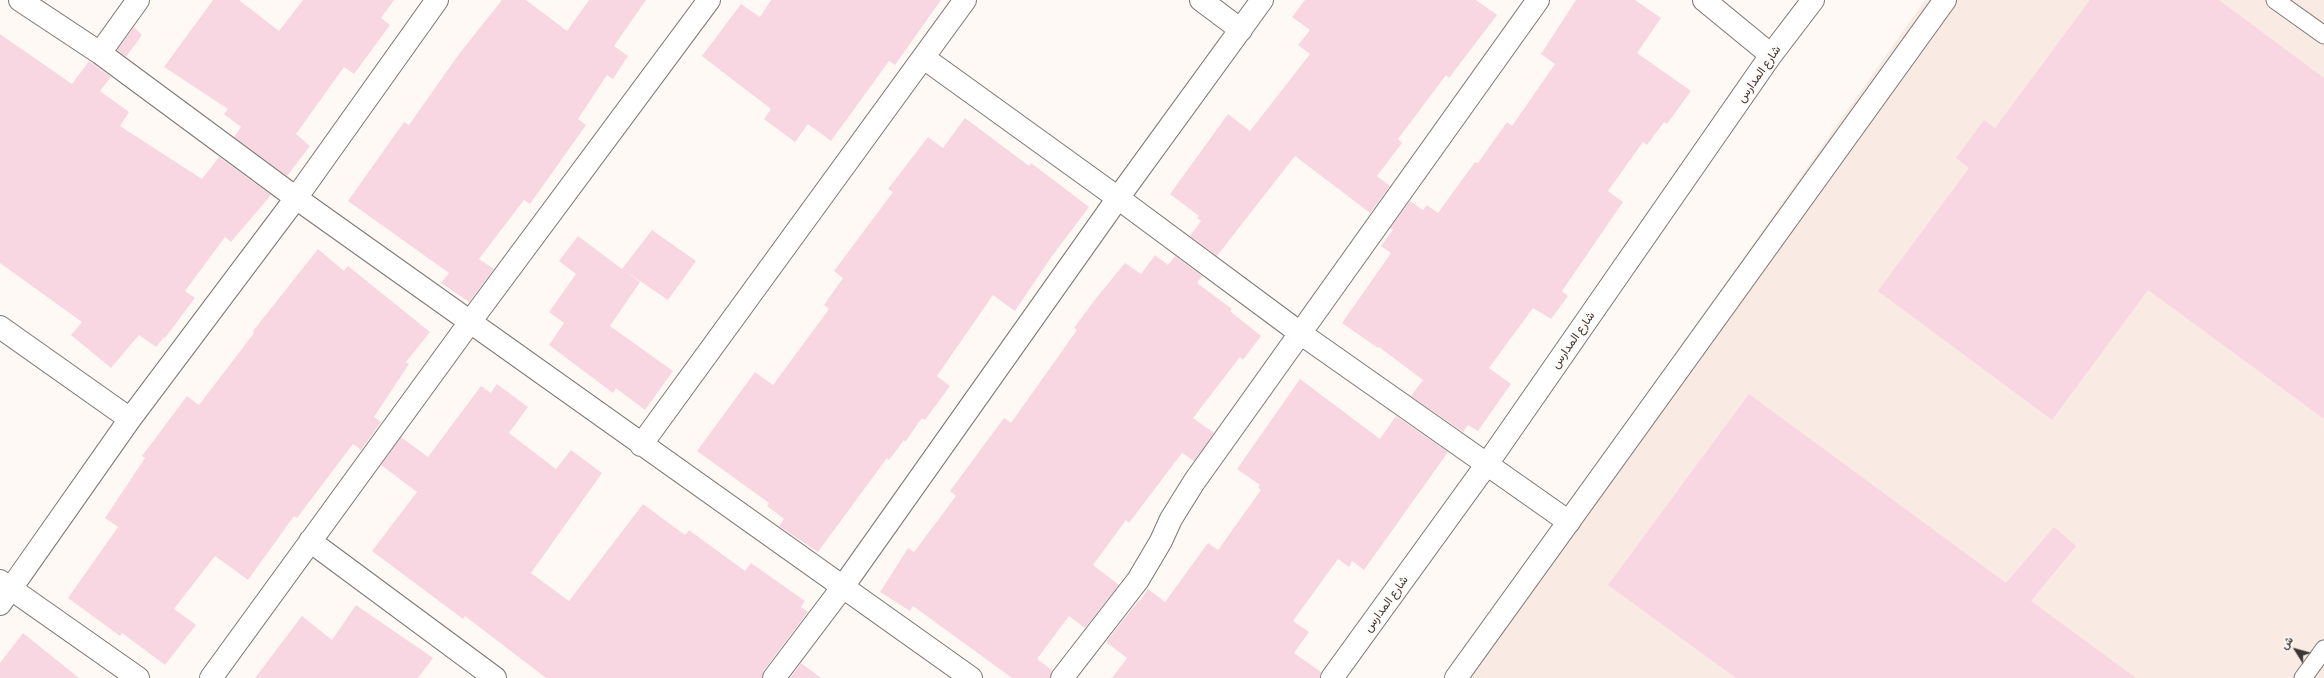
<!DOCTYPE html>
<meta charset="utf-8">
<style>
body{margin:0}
#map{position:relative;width:2324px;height:678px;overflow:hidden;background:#fff9f5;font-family:"Crimson Pro",Vazirmatn,serif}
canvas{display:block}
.north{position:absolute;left:2276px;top:630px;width:40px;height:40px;-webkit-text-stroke:3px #fff9f5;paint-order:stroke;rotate:307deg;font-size:11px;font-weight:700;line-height:16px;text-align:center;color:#393635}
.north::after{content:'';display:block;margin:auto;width:14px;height:18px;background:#393635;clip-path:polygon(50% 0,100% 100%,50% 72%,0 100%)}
</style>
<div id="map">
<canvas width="2324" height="678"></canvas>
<div class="north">ش</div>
</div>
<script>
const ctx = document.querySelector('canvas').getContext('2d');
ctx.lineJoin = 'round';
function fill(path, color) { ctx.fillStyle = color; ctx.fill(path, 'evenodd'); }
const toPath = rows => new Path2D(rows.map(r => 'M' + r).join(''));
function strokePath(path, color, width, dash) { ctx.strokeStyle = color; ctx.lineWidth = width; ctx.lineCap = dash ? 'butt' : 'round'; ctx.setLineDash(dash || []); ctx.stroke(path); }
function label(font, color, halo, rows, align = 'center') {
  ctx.font = font + ' "Crimson Pro",Vazirmatn,serif'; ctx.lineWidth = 3.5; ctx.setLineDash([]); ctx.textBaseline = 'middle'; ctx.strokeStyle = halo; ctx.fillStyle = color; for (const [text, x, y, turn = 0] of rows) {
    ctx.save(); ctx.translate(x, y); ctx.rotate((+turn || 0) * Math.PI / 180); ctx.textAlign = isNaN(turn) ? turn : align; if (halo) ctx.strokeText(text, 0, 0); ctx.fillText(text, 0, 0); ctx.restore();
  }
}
const built = toPath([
 [1925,0,2324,0,2324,678,1447,678]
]);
const building = toPath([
 [213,0,239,0,279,31,303,0,394,0,381,18,390,25,354,74,344,67,296,134,310,146,287,176,234,137,241,127,224,114,228,109,164,67],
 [502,0,526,0,567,31,589,0,646,0,614,46,628,56,613,79,607,75,578,119,586,125,530,204,524,200,479,259,494,269,469,302,441,283,449,273,348,201,404,122,409,125,459,54],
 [771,0,941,0,895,65,889,61,831,141,808,124,795,142,764,119,771,109,702,56,741,4,760,17],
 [1305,0,1476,0,1497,15,1449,78,1446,75,1398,139,1402,143,1377,176,1390,186,1370,213,1295,156,1217,256,1190,236,1201,221,1197,218,1199,216,1170,194,1228,114,1250,131,1310,54,1298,45,1310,30,1292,17],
 [1576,0,1635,0,1661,18,1637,53,1691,91,1667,124,1664,122,1647,145,1643,142,1608,191,1623,202,1562,291,1568,296,1551,319,1533,308,1489,368,1511,384,1478,431,1468,425,1463,432,1411,396,1423,380,1379,347,1378,348,1342,323,1391,253,1381,246,1393,230,1390,228,1410,201,1423,210,1427,205,1438,213,1475,162,1478,163,1507,122,1512,126,1555,64,1541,54],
 [2090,0,2219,0,2324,78,2324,419,2148,290,2052,420,1878,291,1969,168,1956,158,1984,120,1995,128],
 [134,27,142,35,126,57,117,50],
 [0,34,72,84,89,61,111,77,100,91,129,112,120,126,202,179,219,157,271,195,231,242,225,237,185,291,195,298,165,338,164,337,156,347,139,335,111,368,71,335,82,322,0,263],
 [965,118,1029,166,1031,163,1089,207,1052,256,1015,311,993,295,937,376,950,386,925,420,922,418,905,442,904,440,889,460,887,458,818,552,779,526,784,519,767,506,769,503,697,451,755,372,773,385,829,309,824,305,843,278,834,271,893,192,888,189,928,137,943,148],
 [652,230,696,261,668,300,625,271,640,282,610,326,673,371,645,410,616,388,613,393,549,345,564,323,549,312,576,274,559,261,578,236,622,269],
 [318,249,344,271,348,266,430,332,406,362,409,364,374,417,381,422,361,450,353,444,297,518,294,516,248,580,215,556,174,609,196,625,165,665,122,633,120,636,68,598,118,527,105,518,145,458,142,456,187,396,199,405,254,333,253,331],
 [1155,255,1168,265,1175,256,1202,276,1197,283,1232,309,1230,311,1261,336,1243,360,1240,357,1193,418,1214,433,1194,461,1182,453,1129,523,1126,520,1093,565,1119,585,1085,628,1069,616,1037,659,1052,670,1050,678,1012,678,913,606,910,611,880,592,908,548,914,552,956,496,950,491,1004,418,1011,423,1077,330,1074,328,1097,297,1125,263,1141,274],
 [1300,379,1380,439,1396,416,1448,452,1364,570,1352,561,1349,567,1338,559,1293,621,1309,632,1294,653,1321,672,1320,678,1112,678,1127,658,1106,642,1139,600,1140,601,1148,589,1165,602,1208,543,1218,550,1261,490,1258,487,1260,485,1237,469],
 [497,384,528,407,509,433,556,469,571,450,602,473,531,573,569,601,643,504,685,535,689,530,745,571,751,563,805,601,801,607,808,612,764,670,762,678,546,678,465,616,463,619,372,551,417,492,381,465,401,437,428,457,481,386,491,393],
 [1749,394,2006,583,2054,527,2076,546,2031,601,2136,678,1736,678,1608,585],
 [356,605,433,658,418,678,255,678,302,616,332,640],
 [23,633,79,678,0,678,0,663],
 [801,663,821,678,790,678]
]);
const service = toPath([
 [2275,0,2324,35],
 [2303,678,2324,649]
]);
const minor = toPath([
 [20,0,100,53,296,198,971,678],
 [1201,0,1241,30],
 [1704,0,1771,55],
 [100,53,138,0],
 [924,58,1118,198,1300,333,1569,522],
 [0,327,130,419],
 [641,445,965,0],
 [310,541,495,678],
 [0,581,138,678],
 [0,604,130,419,296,198,437,0],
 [211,678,470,322,709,0],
 [774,678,842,588,1118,198,1262,0],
 [1062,678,1138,580,1161,541,1171,519,1194,482,1538,0],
 [1332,678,1487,464,1771,55,1813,0]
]);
const tertiary = toPath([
 [1456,678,1945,0]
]);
const streetNames = [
 ["شارع المدارس",1759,74,-55],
 ["شارع المدارس",1573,340,-55],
 ["شارع المدارس",1386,604,-54]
];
fill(built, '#f9ebe3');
fill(building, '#f8d7e3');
strokePath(service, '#7d7774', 19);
strokePath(minor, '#7d7774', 24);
strokePath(tertiary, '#7d7774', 24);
strokePath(service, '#fff', 17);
strokePath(minor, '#fff', 22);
strokePath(tertiary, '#fff', 22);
label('12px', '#393635', '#fff9f5', streetNames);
</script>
